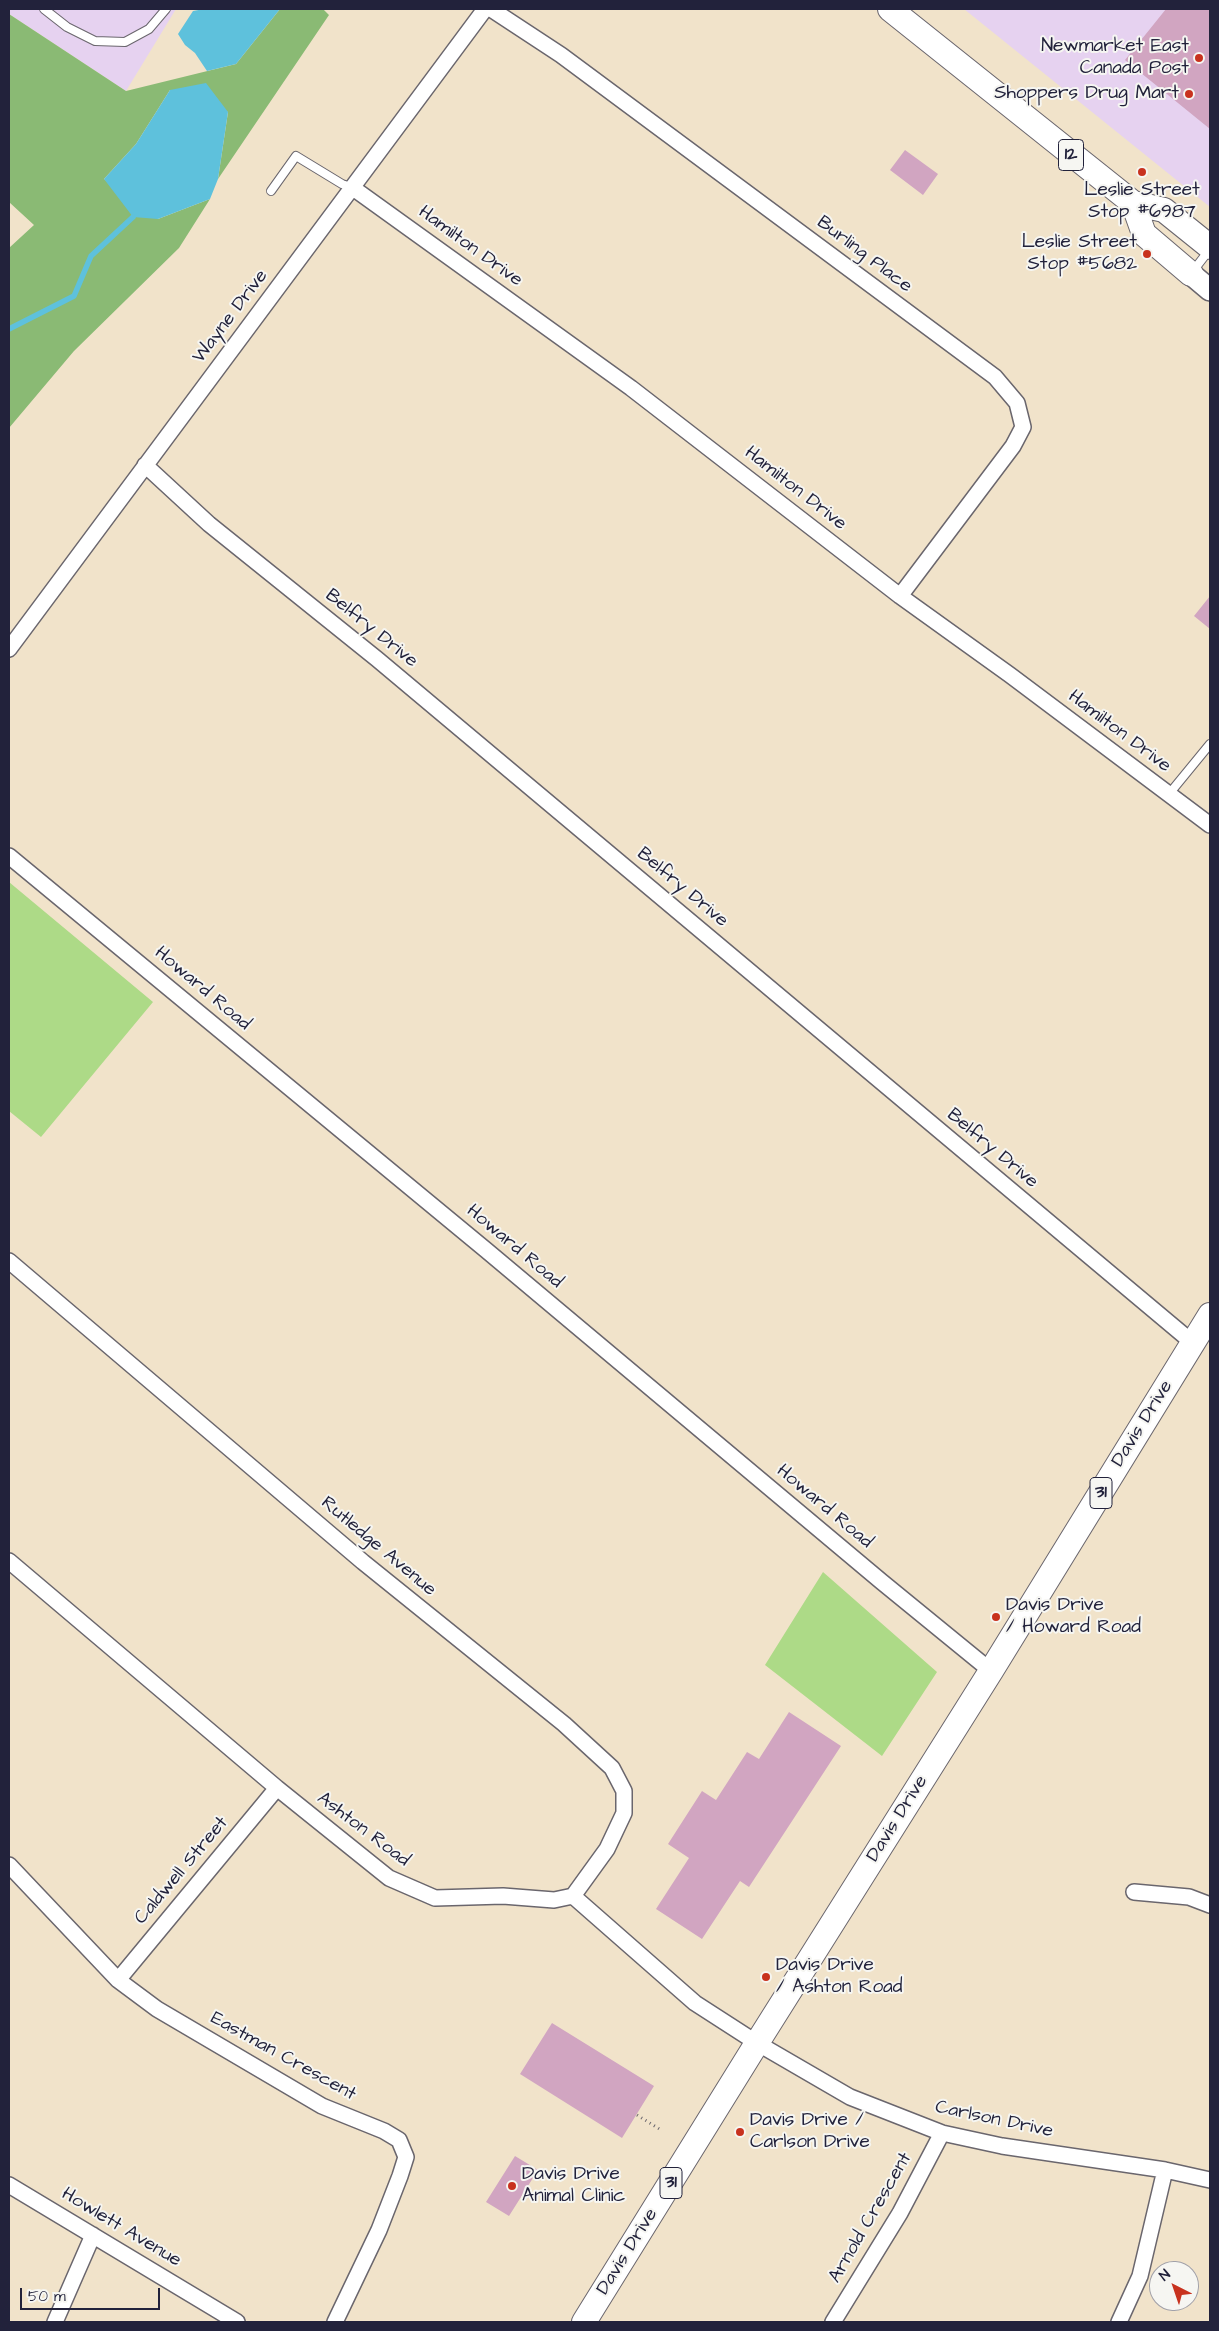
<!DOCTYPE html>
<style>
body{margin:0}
#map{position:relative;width:1219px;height:2331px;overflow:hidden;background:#f1e3ca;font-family:"Architects Daughter",sans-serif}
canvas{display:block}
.frame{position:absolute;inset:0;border:10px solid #22223b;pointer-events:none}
.north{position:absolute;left:1149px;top:2261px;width:50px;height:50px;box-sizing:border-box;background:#f6f6f2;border:1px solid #a1a1a9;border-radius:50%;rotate:319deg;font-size:14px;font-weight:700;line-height:20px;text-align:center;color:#22223b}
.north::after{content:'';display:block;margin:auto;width:18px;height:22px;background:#c8321e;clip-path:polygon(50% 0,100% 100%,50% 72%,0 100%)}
.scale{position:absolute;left:20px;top:2288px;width:140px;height:22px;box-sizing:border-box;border:2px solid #22223b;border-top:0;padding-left:6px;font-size:15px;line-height:18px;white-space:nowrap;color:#22223b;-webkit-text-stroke:4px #f6f6f2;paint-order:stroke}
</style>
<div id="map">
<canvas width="1219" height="2331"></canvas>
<div class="frame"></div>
<div class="north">N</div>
<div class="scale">50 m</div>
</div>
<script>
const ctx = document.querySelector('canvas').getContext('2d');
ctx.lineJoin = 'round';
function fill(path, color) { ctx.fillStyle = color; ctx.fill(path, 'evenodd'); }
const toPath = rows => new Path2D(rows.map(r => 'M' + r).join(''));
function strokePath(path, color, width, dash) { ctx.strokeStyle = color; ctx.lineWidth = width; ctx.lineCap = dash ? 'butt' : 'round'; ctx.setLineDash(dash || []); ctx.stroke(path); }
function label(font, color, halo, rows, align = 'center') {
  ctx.font = font + ' "Architects Daughter",sans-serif'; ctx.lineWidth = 4; ctx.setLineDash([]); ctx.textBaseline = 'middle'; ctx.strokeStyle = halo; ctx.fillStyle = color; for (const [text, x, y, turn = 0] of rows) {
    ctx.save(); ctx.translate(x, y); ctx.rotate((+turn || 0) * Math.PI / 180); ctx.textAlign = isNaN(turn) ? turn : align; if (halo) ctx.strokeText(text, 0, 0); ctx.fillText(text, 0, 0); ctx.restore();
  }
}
const built = toPath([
 [9,9,176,9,126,91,9,14],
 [964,9,1210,9,1210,207]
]);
const green = toPath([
 [9,882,153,1002,41,1137,9,1111],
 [823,1572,937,1672,882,1756,765,1665]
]);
const forest = toPath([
 [280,9,323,9,329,15,218,179,228,112,170,90,136,144,104,179,158,219,210,199,179,248,74,351,9,428,9,248,34,225,9,202,9,14,126,91,236,64]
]);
const water = toPath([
 [204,9,280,9,236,64,207,71,195,53,185,45,178,34,193,11],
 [206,83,228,112,218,179,210,199,158,219,133,217,104,179,136,144,170,90]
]);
const stream = toPath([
 [9,329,74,296,91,256,133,217]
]);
const building = toPath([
 [1166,9,1210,9,1210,129,1125,60],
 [905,150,938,174,923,195,890,170],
 [1210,596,1210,629,1194,616],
 [789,1712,841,1746,749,1887,740,1881,702,1939,656,1909,689,1858,668,1844,702,1791,716,1800,747,1752,759,1759],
 [552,2023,654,2086,622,2138,520,2074],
 [515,2156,538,2170,509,2216,486,2202]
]);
const path = toPath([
 [637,2115,661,2130]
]);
const service = toPath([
 [44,9,67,27,95,41,125,42,149,29,166,9],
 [271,191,296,156,342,184,353,188],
 [1193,271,1210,249],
 [1169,794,1210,744]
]);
const minor = toPath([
 [491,9,561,55,995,377,1017,403,1023,427,1013,446,900,596],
 [353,188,631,388,900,596,1010,675,1210,825],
 [145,465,209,524,377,659,1193,1343],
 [9,649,485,9],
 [9,856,486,1250,882,1582,991,1671],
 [9,1261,363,1562,564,1724,612,1768,624,1791,624,1813,607,1849,573,1896],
 [9,1561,277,1788,389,1878,435,1898,503,1896,554,1900,573,1896],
 [9,1865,118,1980,157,2009,322,2106,384,2131,399,2140,406,2157,400,2176,379,2230,335,2322],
 [1134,1892,1189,1897,1210,1905],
 [573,1896,695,2003,757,2043,850,2097,942,2133,1002,2146,1165,2170,1210,2180],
 [118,1980,277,1788],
 [9,2185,237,2322],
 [55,2322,93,2235],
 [833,2322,900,2213,942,2133],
 [1119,2322,1140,2276,1165,2170]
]);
const secondary = toPath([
 [1191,274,1210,290]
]);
const primary = toPath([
 [890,9,1133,203,1164,210,1210,247],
 [1133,203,1144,234,1191,274],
 [584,2322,757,2043,991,1671,1210,1315]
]);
const markers = [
 [1199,58,5,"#c8321e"],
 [1189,94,5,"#c8321e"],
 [1142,172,5,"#c8321e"],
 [1147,254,5,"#c8321e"],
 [996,1617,5,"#c8321e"],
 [766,1977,5,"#c8321e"],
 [740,2132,5,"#c8321e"],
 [512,2186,5,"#c8321e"]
];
const shields = [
 [1071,155,25],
 [1101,1493,22],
 [671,2183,22]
];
const shieldNames = [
 ["12",1071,155],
 ["31",1101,1493],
 ["31",671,2183]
];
const poiNames = [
 ["Newmarket East",1189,47,"right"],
 ["Canada Post",1189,69,"right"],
 ["Shoppers Drug Mart",1179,94,"right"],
 ["Leslie Street",1142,191,"center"],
 ["Stop #6987",1142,213,"center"],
 ["Leslie Street",1137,243,"right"],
 ["Stop #5682",1137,265,"right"],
 ["Davis Drive",1006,1606],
 ["/ Howard Road",1006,1628],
 ["Davis Drive",776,1966],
 ["/ Ashton Road",776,1988],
 ["Davis Drive /",750,2121],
 ["Carlson Drive",750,2143],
 ["Davis Drive",522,2175],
 ["Animal Clinic",522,2197]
];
const streetNames = [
 ["Hamilton Drive",470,247,36],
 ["Burling Place",864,255,37],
 ["Wayne Drive",231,317,-53],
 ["Hamilton Drive",795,489,38],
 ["Belfry Drive",371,629,39],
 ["Hamilton Drive",1119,732,37],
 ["Belfry Drive",682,888,40],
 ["Howard Road",202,989,40],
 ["Belfry Drive",992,1149,40],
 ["Howard Road",514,1247,40],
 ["Davis Drive",1143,1424,-58],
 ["Howard Road",824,1507,40],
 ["Rutledge Avenue",378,1547,40],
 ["Davis Drive",898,1819,-58],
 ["Ashton Road",363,1830,37],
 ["Caldwell Street",182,1871,-50],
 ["Eastman Crescent",283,2057,29],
 ["Carlson Drive",994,2120,12],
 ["Arnold Crescent",871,2218,-60],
 ["Howlett Avenue",121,2228,31],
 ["Davis Drive",628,2252,-58]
];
fill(built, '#e6d2f0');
fill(green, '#adda87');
fill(forest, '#8aba74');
fill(water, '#5ec1dc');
strokePath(stream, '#5ec1dc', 5.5);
fill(building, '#d1a5c1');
strokePath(service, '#6a666d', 10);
strokePath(minor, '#6a666d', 18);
strokePath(secondary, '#6a666d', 24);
strokePath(primary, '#6a666d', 26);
strokePath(path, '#6a666d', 3, [1, 4]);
strokePath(service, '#fff', 8);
strokePath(minor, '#fff', 15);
strokePath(secondary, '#fff', 21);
strokePath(primary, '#fff', 24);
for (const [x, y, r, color] of markers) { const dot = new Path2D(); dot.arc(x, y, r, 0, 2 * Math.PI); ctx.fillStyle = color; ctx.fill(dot); strokePath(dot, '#f6f6f2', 2); }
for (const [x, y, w] of shields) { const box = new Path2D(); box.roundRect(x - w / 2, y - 15.5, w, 31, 4); ctx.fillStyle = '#f6f6f2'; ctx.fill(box); strokePath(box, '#22223b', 1); }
label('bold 18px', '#22223b', null, shieldNames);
label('19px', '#22223b', '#f6f6f2', poiNames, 'left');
label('19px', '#22223b', '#f6f6f2', streetNames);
</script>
